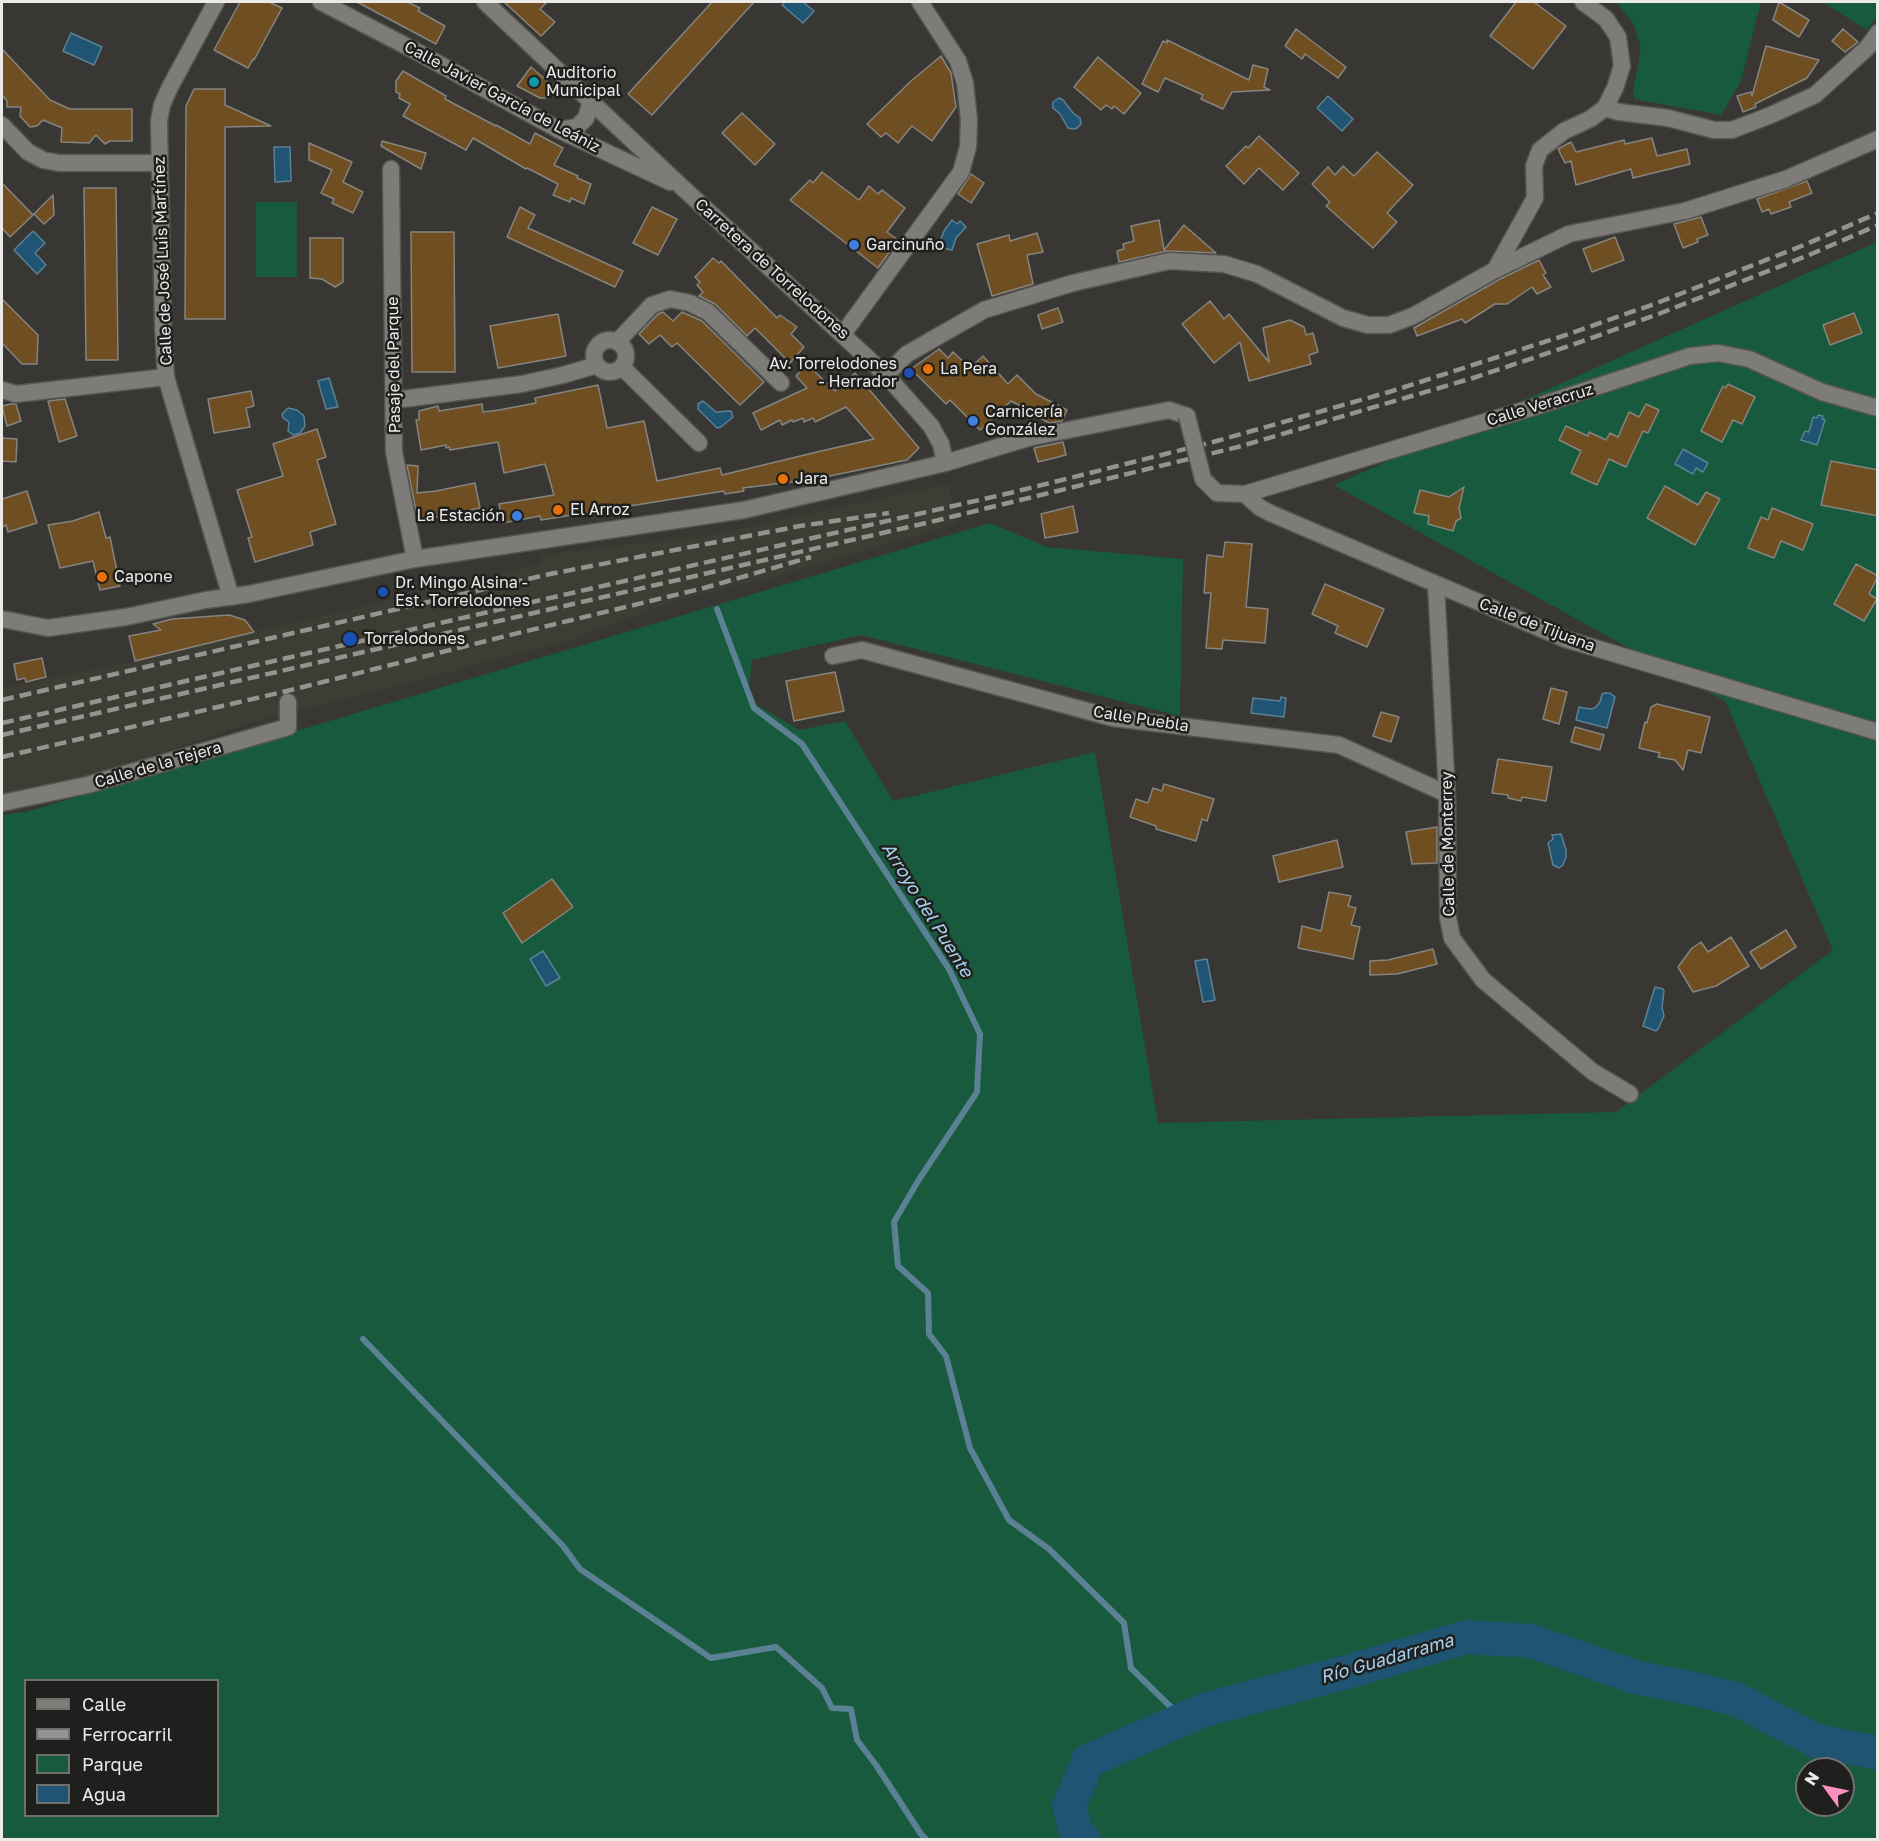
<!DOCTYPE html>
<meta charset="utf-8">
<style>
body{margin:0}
#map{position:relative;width:1879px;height:1841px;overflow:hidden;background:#383734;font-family:"Golos Text",sans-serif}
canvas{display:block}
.frame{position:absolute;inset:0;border:3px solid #ebeae8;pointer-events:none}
.legend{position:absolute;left:24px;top:1679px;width:195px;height:138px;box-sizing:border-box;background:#1f1f1d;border:2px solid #71706e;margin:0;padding:8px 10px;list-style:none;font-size:18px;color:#ebeae8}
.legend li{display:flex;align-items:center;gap:12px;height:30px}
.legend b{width:30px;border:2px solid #71706e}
.north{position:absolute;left:1795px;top:1757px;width:60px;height:60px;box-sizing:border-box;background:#1f1f1d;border:2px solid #71706e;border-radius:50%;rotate:303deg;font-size:16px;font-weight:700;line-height:24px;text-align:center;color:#ebeae8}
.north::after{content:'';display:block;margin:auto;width:21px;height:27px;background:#fd8ec0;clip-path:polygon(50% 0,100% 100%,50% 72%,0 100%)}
</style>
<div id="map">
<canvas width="1879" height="1841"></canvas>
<div class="frame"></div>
<ul class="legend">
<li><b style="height:8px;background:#7d7c78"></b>Calle</li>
<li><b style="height:8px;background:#949391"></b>Ferrocarril</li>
<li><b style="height:16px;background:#185a3e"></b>Parque</li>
<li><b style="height:16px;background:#1f5472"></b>Agua</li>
</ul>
<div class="north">N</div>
</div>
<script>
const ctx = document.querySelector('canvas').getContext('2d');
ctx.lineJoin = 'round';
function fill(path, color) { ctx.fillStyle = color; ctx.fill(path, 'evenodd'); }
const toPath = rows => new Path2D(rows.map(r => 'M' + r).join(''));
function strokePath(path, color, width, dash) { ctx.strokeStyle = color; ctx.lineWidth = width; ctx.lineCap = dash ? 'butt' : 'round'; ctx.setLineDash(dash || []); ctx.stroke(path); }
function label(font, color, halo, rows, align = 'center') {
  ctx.font = font + ' "Golos Text",sans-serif'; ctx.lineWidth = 5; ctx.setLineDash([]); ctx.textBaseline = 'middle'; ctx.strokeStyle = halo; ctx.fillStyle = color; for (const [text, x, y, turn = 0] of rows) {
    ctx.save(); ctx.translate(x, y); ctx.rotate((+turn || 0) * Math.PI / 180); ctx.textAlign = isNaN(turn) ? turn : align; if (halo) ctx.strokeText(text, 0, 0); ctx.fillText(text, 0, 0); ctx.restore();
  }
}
const built = toPath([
 [949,484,958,523,782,575,677,600,562,643,304,709,288,702,279,714,90,776,2,796,2,688,135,661,129,636,160,630,154,625,172,619,234,614,234,616,245,620,249,625,250,633,543,564,540,555,711,535]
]);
const green = toPath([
 [1616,2,1761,2,1741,81,1721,115,1634,99,1633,90,1641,48,1633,23],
 [1822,2,1877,2,1877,16,1867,30],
 [256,202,297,202,297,277,256,277],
 [1877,242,1877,1839,2,1839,2,815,26,812,990,523,1047,547,1183,559,1180,716,861,635,752,660,747,699,799,730,845,721,893,801,1095,752,1158,1123,1616,1112,1833,950,1725,701,1334,485],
 [26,1680,218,1680,218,1816,26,1816],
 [1807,1769,1843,1769,1843,1805,1807,1805]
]);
const water = toPath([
 [785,2,803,2,814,11,803,23,782,5,785,2],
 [71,33,102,47,94,65,63,51,71,33],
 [1328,96,1353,119,1342,131,1317,108,1328,96],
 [1059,98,1063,100,1073,113,1080,118,1081,124,1077,128,1073,129,1068,128,1060,114,1053,108,1053,102,1059,98],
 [274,147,290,147,291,181,275,182,274,147],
 [952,220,957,224,960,221,966,227,956,238,952,250,938,247,944,231,952,220],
 [33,231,45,243,35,253,46,265,37,274,14,250,33,231],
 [329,378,338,407,326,409,318,381,329,378],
 [703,401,716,412,731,411,733,417,721,427,717,428,698,409,698,404,703,401],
 [288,408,297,410,304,416,305,426,300,433,293,435,288,431,289,422,283,418,282,414,288,408],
 [1818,415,1823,416,1822,419,1825,420,1817,445,1801,440,1805,431,1809,432,1813,417,1817,418,1818,415],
 [1683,449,1708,463,1703,472,1696,468,1693,474,1675,464,1683,449],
 [1605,693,1610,693,1615,697,1607,728,1576,720,1579,707,1590,709,1595,708,1600,702,1602,694,1605,693],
 [1281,697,1286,698,1284,717,1251,713,1253,698,1280,701,1281,697],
 [1561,834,1566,850,1566,857,1563,865,1559,868,1553,865,1548,843,1553,839,1552,835,1561,834],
 [543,951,560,978,546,986,530,959,543,951],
 [1207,959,1215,1000,1203,1002,1195,961,1207,959],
 [1655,987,1663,989,1664,991,1662,1008,1664,1016,1658,1029,1656,1031,1643,1026,1655,987]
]);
const stream = toPath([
 [717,609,754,708,802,744,949,969,980,1034,977,1092,918,1181,894,1222,898,1266,928,1293,929,1334,946,1356,970,1448,1009,1520,1049,1549,1124,1623,1131,1668,1183,1719],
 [363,1339,563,1546,580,1569,711,1658,776,1647,822,1688,832,1708,851,1709,857,1740,876,1765,921,1834,927,1840]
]);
const river = toPath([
 [1084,1840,1076,1833,1069,1806,1088,1761,1204,1710,1350,1671,1467,1637,1531,1641,1638,1678,1690,1688,1736,1699,1816,1741,1878,1753]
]);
const building = toPath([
 [240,2,269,2,282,8,254,60,253,59,248,68,214,50,240,2],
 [357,2,407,2,420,8,418,11,445,26,436,44,357,2],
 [504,2,547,2,540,9,555,22,541,36,504,2],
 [712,2,754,2,652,115,628,94,712,2],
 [1516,2,1534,2,1566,26,1533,69,1490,36,1516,2],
 [1779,2,1809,20,1799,37,1773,20,1779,2],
 [1296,29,1346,67,1338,78,1305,54,1302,59,1285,46,1296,29],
 [1843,29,1858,42,1845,52,1832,41,1843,29],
 [1167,40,1249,80,1253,65,1268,69,1264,87,1270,90,1232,92,1223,109,1201,99,1203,95,1165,78,1158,92,1142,84,1163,41,1167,43,1167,40],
 [1766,46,1819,60,1807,78,1755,104,1756,107,1743,112,1737,96,1751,92,1752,96,1766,46],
 [2,49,50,100,70,109,132,109,132,141,110,141,105,144,96,135,89,143,61,142,62,128,43,120,37,126,30,127,20,116,21,107,7,107,7,101,2,95,2,49],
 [941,56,951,73,956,107,932,141,912,126,898,143,886,133,881,137,867,124,911,81,941,56],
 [1098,57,1141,93,1124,114,1114,106,1112,109,1106,105,1101,110,1074,87,1098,57],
 [531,67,554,87,552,94,547,98,540,98,517,86,531,67],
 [403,71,446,96,445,99,496,126,496,125,530,144,535,133,563,148,554,165,578,176,577,178,591,184,584,204,571,198,570,202,553,195,558,184,527,168,526,169,473,138,466,150,403,116,410,104,399,98,400,94,396,92,396,81,403,71],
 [194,89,225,89,225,105,271,126,225,127,225,319,185,319,186,106,194,89],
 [742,113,775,144,755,165,722,133,742,113],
 [1259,136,1299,173,1283,190,1259,168,1244,184,1226,166,1246,146,1248,148,1259,136],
 [1652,138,1657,156,1687,149,1690,164,1633,178,1631,169,1576,185,1571,161,1565,163,1558,149,1571,142,1576,152,1624,140,1625,144,1652,138],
 [382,141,426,153,421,169,381,146,382,141],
 [309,143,352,162,343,182,363,192,353,213,332,203,334,199,321,193,332,170,309,160,309,143],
 [1377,152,1413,185,1387,213,1397,222,1373,248,1326,206,1330,202,1312,184,1328,167,1335,175,1343,166,1354,176,1377,152],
 [822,172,859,200,869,186,878,194,882,190,905,208,887,232,898,240,878,268,790,200,810,180,813,183,822,172],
 [971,174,984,183,971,203,958,194,971,174],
 [1807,181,1812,193,1789,202,1791,207,1771,214,1769,209,1762,212,1757,199,1807,181],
 [2,183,33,215,10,237,2,228,2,183],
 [84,188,116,188,118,360,86,360,84,188],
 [53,195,54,215,44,224,34,214,53,195],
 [520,207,535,215,528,228,623,271,615,287,507,237,520,207],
 [652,207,677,219,658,255,633,243,652,207],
 [1701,217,1708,235,1697,239,1698,242,1683,248,1674,224,1701,217],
 [1159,220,1164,250,1184,225,1216,253,1167,251,1119,262,1117,251,1124,249,1123,244,1134,241,1131,226,1159,220],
 [411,232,454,232,455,372,412,372,411,232],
 [1037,233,1043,252,1027,255,1033,284,992,296,977,244,1009,235,1010,241,1037,233],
 [1615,237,1624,260,1592,272,1583,249,1615,237],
 [310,238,343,238,343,282,335,287,322,279,310,278,310,238],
 [713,258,719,263,721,261,777,318,780,315,797,327,791,334,804,347,790,363,755,328,747,336,715,304,699,296,703,292,697,285,700,282,695,277,713,258],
 [1539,260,1546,273,1543,275,1551,287,1537,294,1532,287,1507,304,1495,304,1465,323,1462,319,1417,336,1414,328,1500,279,1539,260],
 [2,299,38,335,37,364,22,364,2,343,2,299],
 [1210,301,1224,319,1229,314,1269,362,1263,328,1290,320,1304,327,1306,335,1313,333,1318,352,1309,355,1311,364,1249,381,1240,342,1214,363,1182,324,1210,301],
 [1058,308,1063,322,1042,329,1038,315,1058,308],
 [663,312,673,321,682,312,702,321,764,382,740,405,677,343,672,347,660,335,649,344,639,334,658,314,663,312],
 [1854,313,1862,333,1830,345,1823,325,1854,313],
 [558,314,566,356,498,368,490,326,558,314],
 [939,349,948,358,953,352,970,368,983,356,1008,384,1017,375,1036,394,1067,410,1062,421,1049,423,1035,415,1036,414,1011,401,980,430,950,400,946,404,911,369,939,349],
 [807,364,835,391,855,373,919,448,907,460,815,479,743,488,744,491,725,494,724,491,541,520,540,516,503,523,499,504,554,495,545,464,504,473,498,442,450,450,449,447,446,448,446,445,421,450,416,420,419,420,419,411,438,406,439,411,482,404,483,412,499,410,536,403,535,398,598,385,607,428,644,421,657,481,720,468,722,475,821,451,874,439,846,407,815,422,813,418,804,422,803,418,793,422,792,420,782,425,780,420,761,430,753,413,807,388,796,376,807,364],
 [1728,384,1755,397,1742,424,1733,420,1722,442,1701,431,1723,386,1726,388,1728,384],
 [251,391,254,406,246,408,250,427,214,433,208,399,251,391],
 [65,399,77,436,59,442,48,401,65,399],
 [11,404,16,404,21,421,7,426,2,406,11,404],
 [1646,404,1659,410,1648,433,1643,431,1626,467,1609,459,1597,485,1571,473,1581,451,1559,440,1566,426,1588,436,1589,432,1606,440,1610,433,1618,437,1629,412,1639,417,1646,404],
 [317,429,326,457,317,460,336,524,310,532,313,545,255,562,248,538,252,537,237,490,283,476,273,444,317,429],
 [2,438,17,439,16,462,2,461,2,438],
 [1063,442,1066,455,1038,462,1034,448,1063,442],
 [1831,461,1878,470,1878,516,1821,505,1831,461],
 [407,465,418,466,417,493,436,491,475,483,480,508,418,521,407,465],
 [1665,486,1698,505,1706,492,1720,499,1695,545,1647,518,1665,486],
 [1464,487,1459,508,1461,518,1456,521,1453,531,1428,524,1429,516,1414,513,1420,490,1449,497,1464,487],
 [27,491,37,523,8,532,6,525,2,527,2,499,27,491],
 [1073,506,1078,532,1045,538,1041,514,1073,506],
 [1772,508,1813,524,1803,550,1781,541,1774,558,1748,548,1761,517,1768,520,1772,508],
 [99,512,106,538,110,537,120,586,100,590,93,561,60,568,48,525,73,521,99,512],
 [1225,542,1252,544,1246,607,1268,609,1265,643,1223,640,1222,649,1206,648,1211,593,1204,593,1207,555,1223,557,1225,542],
 [1856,564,1878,576,1869,594,1877,599,1864,621,1834,604,1856,564],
 [1325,584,1384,609,1367,647,1335,633,1338,626,1312,614,1325,584],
 [229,615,245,620,254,632,135,661,129,636,161,630,153,624,172,619,229,615],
 [42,658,46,677,26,682,25,678,17,680,14,664,42,658],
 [835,672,844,711,794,721,786,681,835,672],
 [1551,688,1567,692,1559,724,1543,719,1551,688],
 [1657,704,1710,717,1701,753,1688,750,1683,770,1675,760,1658,757,1660,753,1639,748,1645,722,1647,723,1651,707,1657,704],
 [1381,712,1399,717,1391,742,1373,736,1381,712],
 [1575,727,1604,735,1600,750,1571,742,1575,727],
 [1498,759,1552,767,1546,801,1522,797,1521,801,1508,798,1508,795,1492,793,1498,759],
 [1164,784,1214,799,1207,821,1202,819,1196,841,1156,829,1156,826,1130,817,1136,799,1148,803,1153,788,1162,791,1164,784],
 [1437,827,1437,863,1412,864,1406,832,1437,827],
 [1337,840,1343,867,1279,882,1273,856,1337,840],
 [552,879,573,907,522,943,503,913,552,879],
 [1329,892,1351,896,1348,906,1356,908,1351,925,1360,927,1353,959,1298,948,1302,926,1321,931,1329,892],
 [1786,930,1796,947,1761,969,1750,952,1786,930],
 [1731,937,1749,966,1716,986,1693,992,1678,967,1692,948,1701,942,1708,952,1731,937],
 [1433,949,1437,964,1397,974,1370,975,1370,961,1388,960,1433,949]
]);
const minor = toPath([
 [216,2,170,87,162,105,159,121,163,327,166,377,231,597],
 [321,2,410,48,559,130,670,182],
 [485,2,684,189,886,375,931,426,941,444,945,463],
 [1605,108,1619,112,1668,118,1714,130,1732,130,1771,115,1815,95,1867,48,1878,33],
 [2,125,28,152,43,160,59,163,159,163],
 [559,130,577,127,586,118,591,101],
 [391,169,394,452,415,559],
 [1495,270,1535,198,1534,166,1540,150,1564,131,1590,119,1605,108,1615,88,1622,66,1618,37,1606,19,1583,2],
 [843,334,961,172,968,147,969,120,965,83,958,61,920,2],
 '594 356a16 16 0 1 1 32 0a16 16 0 1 1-32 0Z',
 [617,342,652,305,670,299,690,303,708,312,781,383],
 [622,367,699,443],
 [886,375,907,354,984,310,1073,283,1169,261,1224,264,1257,274,1343,318,1368,325,1389,325,1413,316,1495,270,1569,234,1685,211,1786,179,1878,139],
 [2,390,16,394,166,377],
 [395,400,522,384,563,375,597,365],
 [1203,479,1217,493,1245,494,1541,405,1690,356,1718,353,1749,359,1822,392,1878,408],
 [1245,494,1259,507,1270,513,1565,639,1878,732],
 [1436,584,1447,794,1448,918,1452,938,1483,980,1593,1072,1630,1094],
 [2,619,48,628,126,617,206,600,249,594,415,559,744,510,945,463,1028,438,1169,410,1187,416],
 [833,656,862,650,1113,718,1339,745,1447,794],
 [2,803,87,785,288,727,288,702]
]);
const rail = toPath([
 [2,700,550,574,800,526,889,513],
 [2,723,1010,493,1213,442,1389,392,1566,335,1657,303,1804,245,1878,213],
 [2,735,926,523,1238,447,1473,378,1569,346,1661,313,1809,255,1878,225],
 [2,757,287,691,506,636,704,588,811,557]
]);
const minorBridge = toPath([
 [1187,416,1203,479]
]);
const markers = [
 [534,82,6,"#0f9aa8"],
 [854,245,6,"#3f7fe0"],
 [928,369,6,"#e8710a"],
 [909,373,6,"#1a4fb4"],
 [973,421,6,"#3f7fe0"],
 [783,479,6,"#e8710a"],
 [558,510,6,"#e8710a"],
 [517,516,6,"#3f7fe0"],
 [102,577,6,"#e8710a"],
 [383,592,6,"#1a4fb4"],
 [350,639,8,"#1a4fb4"]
];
const poiNames = [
 ["Auditorio",546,73],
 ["Municipal",546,91],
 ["Garcinuño",866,245],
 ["Av. Torrelodones",897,364,"right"],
 ["- Herrador",897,382,"right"],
 ["La Pera",940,369],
 ["Carnicería",985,412],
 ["González",985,430],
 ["Jara",795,479],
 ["El Arroz",570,510],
 ["La Estación",505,516,"right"],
 ["Capone",114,577],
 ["Dr. Mingo Alsina -",395,583],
 ["Est. Torrelodones",395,601],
 ["Torrelodones",364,639]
];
const streetNames = [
 ["Calle Javier García de Leániz",502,97,28],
 ["Calle de José Luis Martínez",163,261,-92],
 ["Carretera de Torrelodones",772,269,42],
 ["Pasaje del Parque",394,365,-91],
 ["Calle Veracruz",1540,405,-17],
 ["Calle de Tijuana",1537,625,21],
 ["Calle Puebla",1141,719,9],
 ["Calle de la Tejera",158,765,-16],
 ["Calle de Monterrey",1448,844,-91]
];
const waterNames = [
 ["Arroyo del Puente",927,910,58],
 ["Río Guadarrama",1387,1659,-16]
];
fill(built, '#3e3d33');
fill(green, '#185a3e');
fill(water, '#1f5472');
strokePath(water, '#5c8195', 1.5);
strokePath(stream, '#5c8195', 6);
strokePath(river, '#1f5472', 34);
fill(building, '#6f4f22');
strokePath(building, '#868480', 1.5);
strokePath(minor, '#545450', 19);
strokePath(minor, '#7d7c78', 16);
strokePath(rail, '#949391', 4.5, [12, 6]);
strokePath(minorBridge, '#545450', 19, []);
strokePath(minorBridge, '#7d7c78', 16);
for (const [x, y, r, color] of markers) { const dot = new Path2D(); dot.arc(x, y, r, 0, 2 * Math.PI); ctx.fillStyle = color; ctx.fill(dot); strokePath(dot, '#1f1f1d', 2); }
label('16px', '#ebeae8', '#1f1f1d', poiNames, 'left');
label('16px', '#ebeae8', '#1f1f1d', streetNames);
label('italic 18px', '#a5d1ee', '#1f1f1d', waterNames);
</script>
